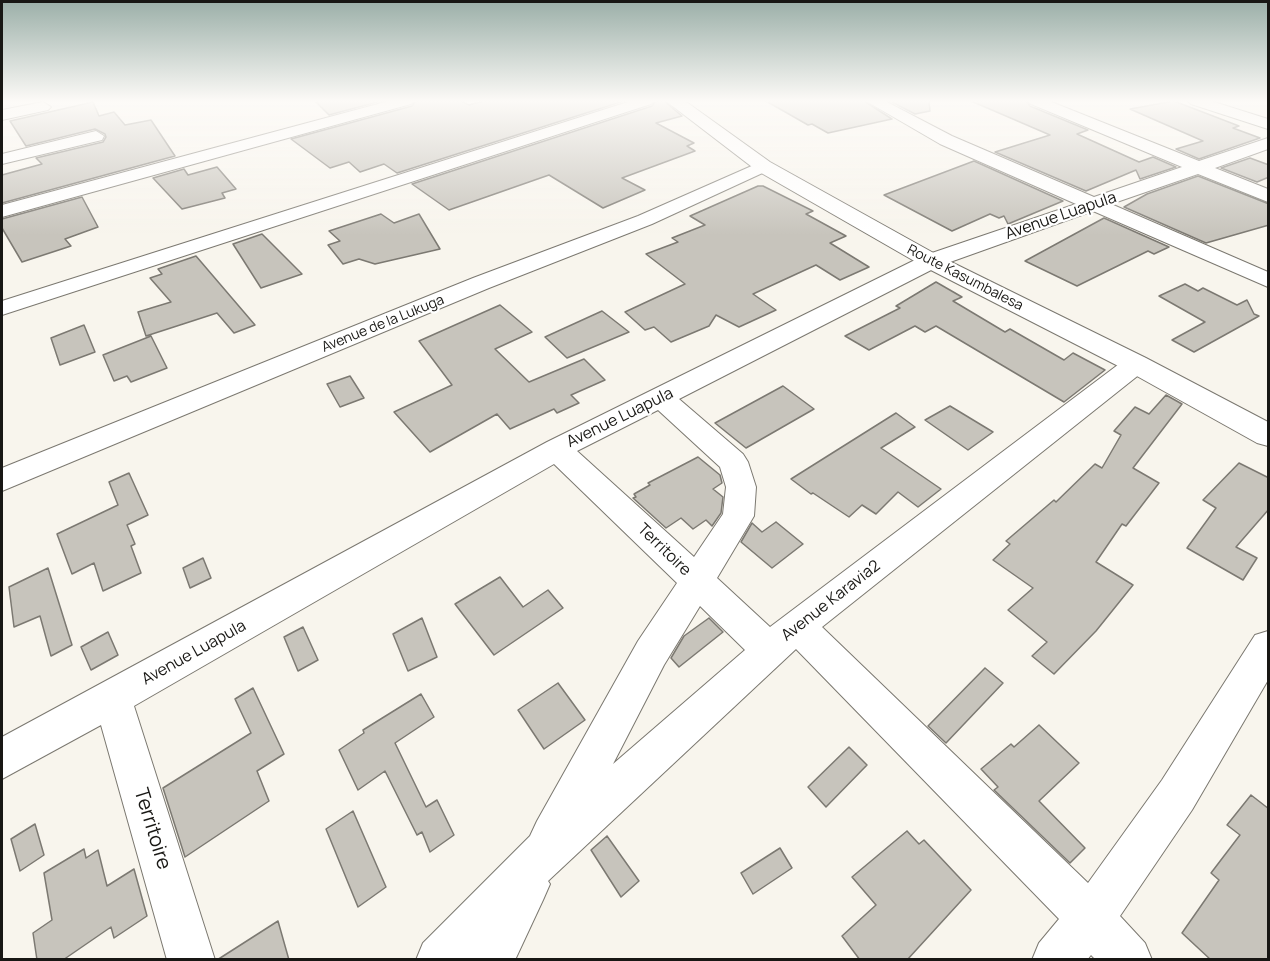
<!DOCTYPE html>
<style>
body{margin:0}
#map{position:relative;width:1270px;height:961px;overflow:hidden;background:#f8f5ed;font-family:Manrope,sans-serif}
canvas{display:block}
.frame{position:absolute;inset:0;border:3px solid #181714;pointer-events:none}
</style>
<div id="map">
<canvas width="1270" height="961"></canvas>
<div class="frame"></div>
</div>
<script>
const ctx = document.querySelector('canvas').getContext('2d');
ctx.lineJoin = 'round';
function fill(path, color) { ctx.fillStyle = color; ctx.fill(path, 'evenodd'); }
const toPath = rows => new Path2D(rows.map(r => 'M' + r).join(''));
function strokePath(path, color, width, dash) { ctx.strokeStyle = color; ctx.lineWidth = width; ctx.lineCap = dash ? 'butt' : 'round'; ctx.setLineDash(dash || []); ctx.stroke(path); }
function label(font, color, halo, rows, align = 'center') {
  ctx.font = font + ' Manrope,sans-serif'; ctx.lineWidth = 4.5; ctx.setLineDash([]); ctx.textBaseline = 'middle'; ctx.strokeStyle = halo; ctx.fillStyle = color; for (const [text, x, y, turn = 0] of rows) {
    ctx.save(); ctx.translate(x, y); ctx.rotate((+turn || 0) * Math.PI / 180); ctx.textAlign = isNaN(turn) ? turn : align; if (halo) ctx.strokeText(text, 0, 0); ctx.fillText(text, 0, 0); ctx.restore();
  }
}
const building = toPath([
 [315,101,381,101,329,115,315,101],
 [416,101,461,101,469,105,484,101,624,101,397,173,384,164,360,172,349,162,330,168,291,139,412,106,416,101],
 [656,101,664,101,682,116,656,123,694,143,687,146,695,151,622,178,645,190,603,208,549,175,449,210,412,184,652,106,656,101],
 [766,101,864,101,892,119,828,133,812,124,808,125,766,101],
 [890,101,929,101,930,111,915,114,890,101],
 [971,101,1026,101,1030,106,1088,130,1077,134,1139,162,1153,157,1176,167,1140,179,1136,170,1086,191,995,152,1050,135,971,101],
 [1174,101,1239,126,1233,128,1260,138,1199,159,1176,149,1203,141,1130,109,1174,101],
 [93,102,99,116,114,112,125,125,151,120,175,156,2,203,2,175,42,164,36,158,103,142,106,137,105,134,95,129,26,146,10,121,93,102],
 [1250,158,1269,165,1269,177,1257,182,1221,168,1250,158],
 [974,161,1063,201,1008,224,1004,216,999,218,990,214,952,231,884,195,974,161],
 [217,167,236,189,222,193,225,198,182,209,153,178,184,169,188,175,217,167],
 [1198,176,1269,204,1269,225,1206,243,1124,207,1147,194,1198,176],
 [758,186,763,186,813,211,806,214,846,236,830,243,869,267,840,280,816,265,753,294,776,310,739,327,716,315,709,326,671,342,654,327,645,330,625,312,685,284,646,254,678,242,672,238,705,225,690,216,758,186],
 [82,197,98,227,65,239,71,246,22,262,2,228,2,219,82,197],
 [381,214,394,223,419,214,440,249,375,264,359,259,343,264,328,245,340,241,329,231,381,214],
 [1104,218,1169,247,1154,254,1148,251,1077,286,1025,261,1104,218],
 [262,234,302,274,261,288,233,244,262,234],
 [196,256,255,325,234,333,217,313,146,336,138,312,171,302,150,278,162,274,158,269,196,256],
 [936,282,962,297,953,301,1005,332,1010,329,1064,360,1073,353,1105,370,1064,402,936,326,925,332,915,326,869,350,845,336,900,308,896,306,936,282],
 [1185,284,1198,291,1203,288,1237,305,1247,300,1254,314,1259,316,1194,352,1172,340,1205,322,1159,296,1185,284],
 [500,305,532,332,495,349,529,382,584,359,605,380,571,395,579,403,557,413,554,409,510,429,497,414,430,452,394,412,452,385,419,341,500,305],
 [602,311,629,332,567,358,545,337,602,311],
 [84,325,95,352,60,365,51,338,84,325],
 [151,336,167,368,131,382,127,376,114,381,103,355,151,336],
 [350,376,364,398,340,407,327,384,350,376],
 [783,386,814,409,746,448,715,423,783,386],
 [1166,395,1182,404,1133,468,1159,483,1126,526,1122,524,1096,562,1133,585,1096,631,1054,674,1032,656,1047,642,1008,610,1033,588,993,560,1010,544,1006,541,1054,500,1056,502,1095,464,1102,468,1121,435,1114,431,1135,407,1149,414,1166,395],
 [950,406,993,432,968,450,925,420,950,406],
 [896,413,915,427,881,448,941,489,918,507,898,492,876,514,862,505,849,517,813,493,811,494,791,479,896,413],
 [698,457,720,475,722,483,713,489,723,497,721,513,712,526,706,520,693,529,681,518,666,528,633,498,636,497,634,494,650,485,648,483,698,457],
 [1239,463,1269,478,1269,509,1236,547,1257,558,1243,580,1187,548,1216,508,1203,500,1239,463],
 [129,473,148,515,127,525,135,544,131,546,141,573,103,591,94,563,72,574,57,534,118,505,109,482,129,473],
 [776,522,803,544,772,568,741,542,752,523,762,532,776,522],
 [203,558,211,578,190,588,183,568,203,558],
 [48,568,72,645,51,656,40,616,14,627,9,587,48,568],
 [500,577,523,607,548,590,563,608,494,655,455,604,500,577],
 [422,618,437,657,408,671,393,634,422,618],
 [709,618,723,632,679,667,671,658,684,636,709,618],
 [303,627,318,660,298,671,284,637,303,627],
 [108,632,118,655,91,670,81,647,108,632],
 [985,668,1003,683,946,743,928,726,985,668],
 [558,683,585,720,544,749,518,710,558,683],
 [253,688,284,754,257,771,269,801,185,857,163,788,251,733,235,699,253,688],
 [421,694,434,717,395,743,426,807,437,800,454,835,430,852,422,832,417,835,385,771,358,790,339,750,364,733,363,730,421,694],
 [1039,725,1079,763,1039,801,1085,848,1070,863,994,790,998,787,981,769,1011,744,1014,747,1039,725],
 [849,747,867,765,826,807,808,787,849,747],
 [1251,795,1269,809,1269,960,1211,960,1182,933,1219,880,1211,873,1240,835,1227,825,1251,795],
 [353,811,386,887,358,907,326,829,353,811],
 [35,824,44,855,20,871,11,839,35,824],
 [907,831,919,844,924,840,971,890,907,960,860,960,842,936,876,905,852,877,907,831],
 [607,836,639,881,621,897,591,850,607,836],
 [780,848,792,868,753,894,741,873,780,848],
 [84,849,86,858,98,850,107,886,134,869,147,916,114,938,111,927,63,960,37,960,33,933,52,920,44,873,84,849],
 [278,921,289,960,217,960,278,921]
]);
const minor = toPath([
 [389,101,414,101,411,104,2,217,2,205,389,101],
 [631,101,654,101,651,104,2,315,2,301,631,101],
 [866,101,885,101,952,136,1094,197,1182,167,1031,104,1028,101,1049,101,1199,161,1268,138,1268,149,1215,168,1268,189,1268,202,1198,174,1111,204,1268,272,1268,287,1093,211,939,266,679,399,743,454,748,462,756,487,754,516,717,578,770,627,1127,358,1136,356,1145,358,1149,364,1145,370,822,627,1088,883,1162,780,1255,635,1268,631,1268,680,1192,810,1120,916,1145,943,1152,960,1096,960,1091,955,1087,960,1032,960,1039,943,1059,919,796,649,548,881,550,884,543,900,515,960,416,960,423,943,530,836,537,821,638,641,677,583,554,464,134,706,215,960,167,960,101,725,2,779,2,737,547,442,923,256,1076,204,940,144,866,101],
 [658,410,720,467,726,487,723,514,694,557,577,451,658,410],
 [700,606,745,650,613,764,664,665,700,606],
 [1188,101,1211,101,1268,119,1268,129,1191,104,1188,101],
 [43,102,51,107,48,110,2,120,2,110,43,102],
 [96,131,104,136,102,140,2,164,2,154,96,131],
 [763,161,769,162,772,166,769,170,652,224,489,288,2,491,2,468,473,278,638,216,763,161]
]);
const highway = toPath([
 [666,101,685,101,770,162,939,256,1146,358,1268,422,1268,446,1257,443,1126,370,923,266,756,170,666,101]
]);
const farStreetnames = [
 ["Route Kasumbalesa",965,278,27],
 ["Avenue de la Lukuga",383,324,-22]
];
const streetNames = [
 ["Avenue Luapula",1061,216,-19],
 ["Avenue Luapula",620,418,-26],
 ["Territoire",664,550,44],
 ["Avenue Karavia2",831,601,-38],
 ["Avenue Luapula",194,653,-29]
];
const nearStreetnames = [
 ["Territoire",152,829,73]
];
fill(building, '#c7c4bc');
strokePath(building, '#7c7972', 1.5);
strokePath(minor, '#7b7870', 2);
strokePath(highway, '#7b7870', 2);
fill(minor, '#fff');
fill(highway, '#fff');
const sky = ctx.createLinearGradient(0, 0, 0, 235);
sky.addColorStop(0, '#9bafa8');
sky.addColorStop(0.43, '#fcfaf7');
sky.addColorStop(1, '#fcfaf700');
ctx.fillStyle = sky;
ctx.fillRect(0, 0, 1270, 235);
label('14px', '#181714', '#fff', farStreetnames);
label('16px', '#181714', '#fff', streetNames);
label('20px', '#181714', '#fff', nearStreetnames);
</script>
